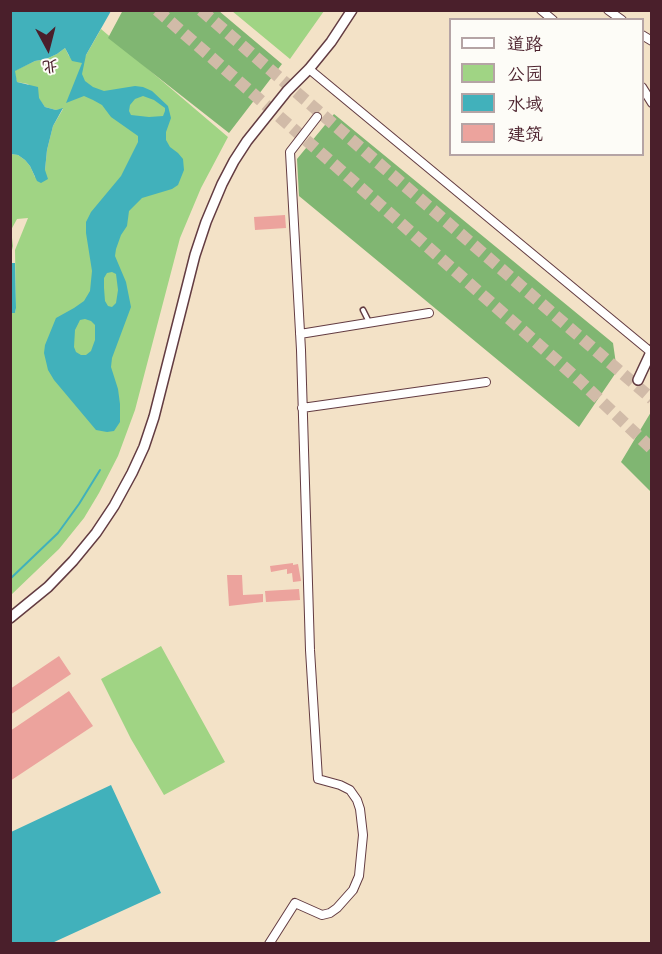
<!DOCTYPE html>
<meta charset="utf-8">
<style>
body{margin:0}
#map{position:relative;width:662px;height:954px;overflow:hidden;background:#f3e2c7;font-family:Pangolin,"LXGW WenKai TC",sans-serif}
canvas{display:block}
.frame{position:absolute;inset:0;border:12px solid #4a1f2b;pointer-events:none}
.legend{position:absolute;left:449px;top:18px;width:195px;height:138px;box-sizing:border-box;background:#fdfcf7;border:2px solid #b5a4a5;margin:0;padding:8px 10px;list-style:none;font-size:18px;color:#4a1f2b}
.legend li{display:flex;align-items:center;gap:12px;height:30px}
.legend b{width:30px;border:2px solid #b5a4a5}
.north{position:absolute;left:18px;top:18px;width:60px;height:60px;-webkit-text-stroke:4px #fdfcf7;paint-order:stroke;rotate:173deg;font-size:16px;font-weight:700;line-height:24px;text-align:center;color:#4a1f2b}
.north::after{content:'';display:block;margin:auto;width:21px;height:27px;background:#4a1f2b;clip-path:polygon(50% 0,100% 100%,50% 72%,0 100%)}
</style>
<div id="map">
<canvas width="662" height="954"></canvas>
<div class="frame"></div>
<ul class="legend">
<li><b style="height:8px;background:#fff"></b>道路</li>
<li><b style="height:16px;background:#a0d484"></b>公园</li>
<li><b style="height:16px;background:#41b1bb"></b>水域</li>
<li><b style="height:16px;background:#eca39d"></b>建筑</li>
</ul>
<div class="north">北</div>
</div>
<script>
const ctx = document.querySelector('canvas').getContext('2d');
ctx.lineJoin = 'round';
function fill(path, color) { ctx.fillStyle = color; ctx.fill(path, 'evenodd'); }
const toPath = rows => new Path2D(rows.map(r => 'M' + r).join(''));
function strokePath(path, color, width, dash) { ctx.strokeStyle = color; ctx.lineWidth = width; ctx.lineCap = dash ? 'butt' : 'round'; ctx.setLineDash(dash || []); ctx.stroke(path); }
const green = toPath([
 [232,11,324,11,290,59],
 [101,29,228,137,201,188,180,238,135,410,118,456,99,493,84,518,59,549,11,595,10,313,15,313,16,308,15,250,28,218,17,219,11,230,13,246,11,254,11,154,18,155,25,160,30,166,35,177,45,170,47,150,53,126,63,109,56,110,45,107,28,84,17,82,14,71,35,61,46,59,57,54,65,48,69,56,82,62],
 [161,646,225,762,164,795,131,739,101,679]
]);
const forest = toPath([
 [123,10,219,11,282,64,229,133,108,38],
 [334,114,613,343,617,371,579,427,299,196,297,159],
 [651,412,652,492,651,492,621,462]
]);
const water = toPath([
 [10,11,111,11,86,55,82,74,85,81,93,87,104,91,135,86,143,87,152,91,168,106,171,118,166,132,166,140,170,147,178,153,183,159,184,170,178,185,172,189,142,198,129,211,127,226,121,235,116,249,115,256,126,282,131,307,112,358,111,367,118,389,120,404,120,422,114,431,107,432,96,430,54,380,48,370,44,353,45,345,56,318,74,308,84,301,90,291,92,271,86,233,86,222,91,212,121,176,138,142,138,136,111,117,102,105,93,100,84,96,66,103,82,63,72,61,65,48,57,54,46,59,35,61,15,71,17,82,38,87,39,98,45,107,56,110,63,108,53,126,47,150,45,170,48,179,41,183,37,181,30,166,25,160,18,155,11,154],
 [143,96,154,100,165,108,165,111,163,116,149,117,131,115,129,111,130,105,135,99],
 [112,272,116,274,118,290,116,303,112,307,108,306,105,301,104,288,104,278,107,273],
 [85,319,91,321,95,325,95,340,91,351,86,355,81,355,76,352,74,347,75,330,80,320],
 [11,263,15,263,16,308,15,313,11,313],
 [111,785,161,893,52,943,11,943,11,832]
]);
const stream = toPath([
 [10,579,58,533,79,504,100,470]
]);
const building = toPath([
 [285,215,286,228,255,230,254,217],
 [293,563,293,565,298,564,301,581,293,582,292,573,287,574,287,569,271,572,270,566],
 [227,575,242,575,243,595,263,594,263,602,229,606],
 [299,589,300,600,266,602,265,591],
 [59,656,71,674,10,715,10,689],
 [69,691,93,726,10,781,10,731]
]);
const primaryTunnel = toPath([
 [157,10,345,174,580,381,652,449],
 [201,10,652,399]
]);
const service = toPath([
 [363,310,369,322]
]);
const minor = toPath([
 [541,10,553,20],
 [608,10,622,20],
 [642,35,652,41],
 [309,69,652,353],
 [642,87,652,103],
 [300,334,429,313],
 [302,408,486,382],
 [269,944,295,903,322,915,330,913,337,908,353,890,359,876,363,835,360,809,357,800,350,790,340,785,318,779,310,650,301,350,290,152,317,117]
]);
const tertiary = toPath([
 [638,380,652,350],
 [10,618,48,587,73,561,96,533,114,506,132,473,144,447,154,417,195,255,206,222,222,184,234,161,247,141,287,91,309,69,331,42,352,10]
]);
fill(green, '#a0d484');
fill(forest, '#80b672');
fill(water, '#41b1bb');
strokePath(stream, '#41b1bb', 2);
fill(building, '#eca39d');
strokePath(primaryTunnel, '#d1bba8', 12, [12, 6]);
strokePath(service, '#633c42', 7);
strokePath(minor, '#633c42', 10);
strokePath(tertiary, '#633c42', 12);
strokePath(service, '#fff', 4);
strokePath(minor, '#fff', 8);
strokePath(tertiary, '#fff', 9);
</script>
